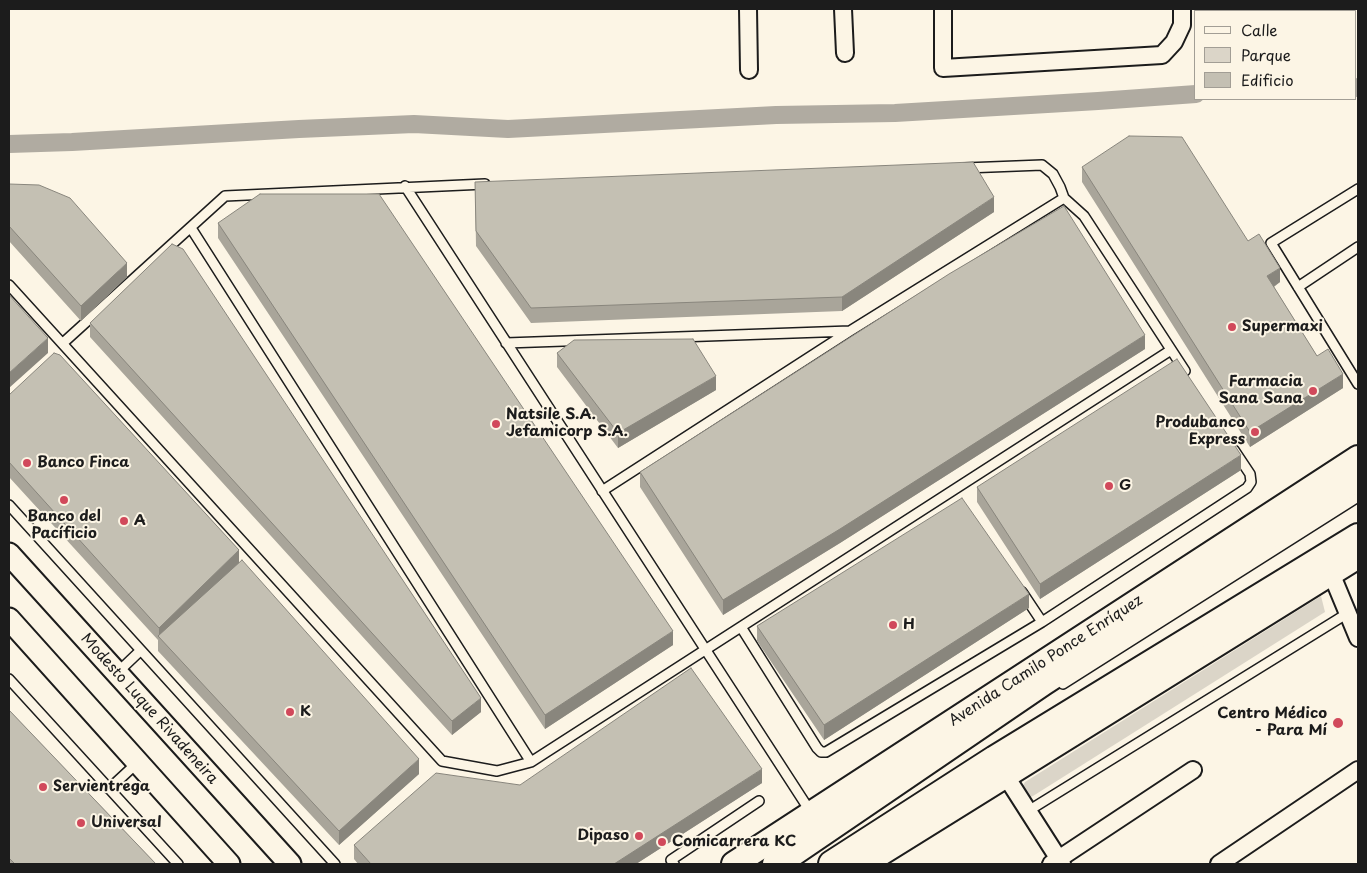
<!DOCTYPE html>
<meta charset="utf-8">
<style>
body{margin:0}
#map{position:relative;width:1367px;height:873px;overflow:hidden;background:#fcf5e5;font-family:"Playpen Sans",sans-serif}
canvas{display:block}
.frame{position:absolute;inset:0;border:10px solid #1c1c1c;pointer-events:none}
.legend{position:absolute;left:1194px;top:10px;width:162px;height:90px;box-sizing:border-box;background:#fcf5e5;border:1px solid #a29e95;margin:0;padding:6px 9px;list-style:none;font-size:15px;color:#1c1c1c}
.legend li{display:flex;align-items:center;gap:10px;height:25px}
.legend b{width:25px;border:1px solid #a29e95}
</style>
<div id="map">
<canvas width="1367" height="873"></canvas>
<div class="frame"></div>
<ul class="legend">
<li><b style="height:6px;background:#fcf5e5"></b>Calle</li>
<li><b style="height:14px;background:#dbd5c8"></b>Parque</li>
<li><b style="height:14px;background:#c4c0b3"></b>Edificio</li>
</ul>
</div>
<script>
const ctx = document.querySelector('canvas').getContext('2d');
ctx.lineJoin = 'round';
function fill(path, color) { ctx.fillStyle = color; ctx.fill(path, 'evenodd'); }
const toPath = rows => new Path2D(rows.map(r => 'M' + r).join(''));
function strokePath(path, color, width, dash) { ctx.strokeStyle = color; ctx.lineWidth = width; ctx.lineCap = dash ? 'butt' : 'round'; ctx.setLineDash(dash || []); ctx.stroke(path); }
function label(font, color, halo, rows, align = 'center') {
  ctx.font = font + ' "Playpen Sans",sans-serif'; ctx.lineWidth = 4; ctx.setLineDash([]); ctx.textBaseline = 'middle'; ctx.strokeStyle = halo; ctx.fillStyle = color; for (const [text, x, y, turn = 0] of rows) {
    ctx.save(); ctx.translate(x, y); ctx.rotate((+turn || 0) * Math.PI / 180); ctx.textAlign = isNaN(turn) ? turn : align; if (halo) ctx.strokeText(text, 0, 0); ctx.fillText(text, 0, 0); ctx.restore();
  }
}
const green = toPath([
 [1321,596,1325,612,1033,796,1028,798,1021,789,1025,782]
]);
const canal = toPath([
 [1356,88,1358,87],
 [9,144,72,142,299,129,414,124,508,129,776,115,895,113,1098,101,1196,94]
]);
const service = toPath([
 [965,168,1042,165,1053,174,1060,187,1064,198,1084,216,1185,371],
 [405,186,812,814],
 [1358,189,1271,243,1358,384],
 [191,228,531,762],
 [9,285,442,761,497,771,531,762,1171,350],
 [1298,287,1358,247],
 [63,343,225,196,485,184],
 [506,343,850,331],
 [602,491,850,331,1064,198],
 [9,505,335,864],
 [1022,592,1042,622],
 [741,627,817,748,821,752,826,752,1042,622,1247,488,1251,482,1250,474,1234,450],
 [117,673,140,651],
 [9,679,178,864],
 [1063,684,1358,497],
 [109,789,137,763],
 [1028,811,1348,613],
 [674,864,671,860,759,801]
]);
const minor = toPath([
 [748,9,749,70],
 [843,9,845,53],
 [943,9,943,68,1162,55,1174,42,1182,25,1182,9],
 [1331,573,1358,638],
 [1000,767,1062,864],
 [1051,864,1193,770],
 [1219,864,1358,770]
]);
const tertiary = toPath([
 [9,554,290,864],
 [9,619,229,864]
]);
const secondary = toPath([
 [734,864,1358,458],
 [863,864,1358,556]
]);
const primary = toPath([
 [776,864,1043,682,1358,477],
 [832,864,995,759,1358,537]
]);
const wall = toPath([
 [1082,167,1280,282,1274,287,1317,356,1343,388,1250,447,1082,182],
 [475,182,994,212,842,311,531,323,476,246],
 [9,184,127,277,81,321,9,241],
 [218,223,673,645,545,729,218,238],
 [90,323,481,712,452,735,90,337],
 [1145,349,840,543,723,615,640,487,640,472],
 [557,353,716,390,618,448,557,367],
 [9,395,239,562,419,774,339,845,158,651,158,640,9,477],
 [1241,470,1040,599,977,502,977,487],
 [1029,608,824,740,757,641,757,626],
 [9,710,156,864,9,864],
 [762,783,636,864,358,864,354,859,354,845,520,785]
]);
const shadedWall = toPath([
 [994,197,994,212,842,311,842,297],
 [127,263,127,277,81,321,81,306],
 [1280,268,1280,282,1267,291,1267,276],
 [1145,335,1145,349,840,543,723,615,723,600],
 [48,338,48,353,9,388,9,373],
 [1343,374,1343,388,1250,447,1250,432],
 [716,376,716,390,618,448,618,433],
 [1241,455,1241,470,1040,599,1040,584],
 [239,550,239,565,159,638,159,628],
 [1029,594,1029,608,824,740,824,725],
 [673,631,673,645,545,729,545,715],
 [481,698,481,712,452,735,452,721],
 [419,759,419,774,339,845,339,831],
 [762,769,762,783,636,864,614,864]
]);
const building = toPath([
 [1129,136,1182,137,1248,241,1259,234,1280,268,1267,276,1317,356,1328,349,1343,374,1250,432,1082,167,1129,136],
 [973,162,994,197,842,297,531,308,476,231,475,182,973,162],
 [9,184,39,185,70,198,127,263,81,306,9,226,9,184],
 [260,194,379,194,673,631,545,715,218,223,260,194],
 [1064,206,1145,335,840,529,723,600,640,472,949,274,1064,206],
 [172,244,183,249,481,698,452,721,90,323,172,244],
 [9,295,48,338,9,373,9,295],
 [693,339,716,376,618,433,557,353,574,340,693,339],
 [54,353,60,355,239,550,159,628,9,462,9,395,54,353],
 [1177,359,1241,455,1040,584,977,487,1177,359],
 [962,498,1029,594,824,725,757,626,962,498],
 [242,560,419,759,339,831,158,636,242,560],
 [691,668,762,769,614,864,371,864,354,845,436,773,520,785,691,668],
 [9,710,156,864,15,864,9,858,9,710]
]);
const markers = [
 [1232,327,5,"#d1495b"],
 [1313,391,5,"#d1495b"],
 [496,424,5,"#d1495b"],
 [1255,432,5,"#d1495b"],
 [27,463,5,"#d1495b"],
 [1109,486,5,"#d1495b"],
 [64,500,5,"#d1495b"],
 [124,521,5,"#d1495b"],
 [893,625,5,"#d1495b"],
 [290,712,5,"#d1495b"],
 [1338,723,6,"#d1495b"],
 [43,787,5,"#d1495b"],
 [81,823,5,"#d1495b"],
 [639,836,5,"#d1495b"],
 [662,842,5,"#d1495b"]
];
const poiNames = [
 ["Supermaxi",1242,327],
 ["Farmacia",1303,382,"right"],
 ["Sana Sana",1303,399,"right"],
 ["Natsile S.A.",506,415],
 ["Jefamicorp S.A.",506,432],
 ["Produbanco",1245,423,"right"],
 ["Express",1245,440,"right"],
 ["Banco Finca",37,463],
 ["G",1119,486],
 ["Banco del",64,517,"center"],
 ["Pacíficio",64,534,"center"],
 ["A",134,521],
 ["H",903,625],
 ["K",300,712],
 ["Centro Médico",1327,714,"right"],
 ["- Para Mí",1327,731,"right"],
 ["Servientrega",53,787],
 ["Universal",91,823],
 ["Dipaso",629,836,"right"],
 ["Comicarrera KC",672,842]
];
const streetNames = [
 ["Avenida Camilo Ponce Enríquez",1046,661,-33],
 ["Modesto Luque Rivadeneira",149,709,48]
];
fill(green, '#dbd5c8');
strokePath(canal, '#b0aba1', 18);
strokePath(service, '#1c1c1c', 12);
strokePath(minor, '#1c1c1c', 20);
strokePath(tertiary, '#1c1c1c', 25);
strokePath(secondary, '#1c1c1c', 28);
strokePath(primary, '#1c1c1c', 30);
strokePath(service, '#fcf5e5', 9);
strokePath(minor, '#fcf5e5', 16);
strokePath(tertiary, '#fcf5e5', 21);
strokePath(secondary, '#fcf5e5', 24);
strokePath(primary, '#fcf5e5', 26);
fill(wall, '#a9a59a');
fill(shadedWall, '#89867d');
fill(building, '#c4c0b3');
strokePath(building, '#89867d', 1);
for (const [x, y, r, color] of markers) { const dot = new Path2D(); dot.arc(x, y, r, 0, 2 * Math.PI); ctx.fillStyle = color; ctx.fill(dot); strokePath(dot, '#fcf5e5', 2); }
label('bold 15px', '#1c1c1c', '#fcf5e5', poiNames, 'left');
label('15px', '#1c1c1c', '#fcf5e5', streetNames);
</script>
